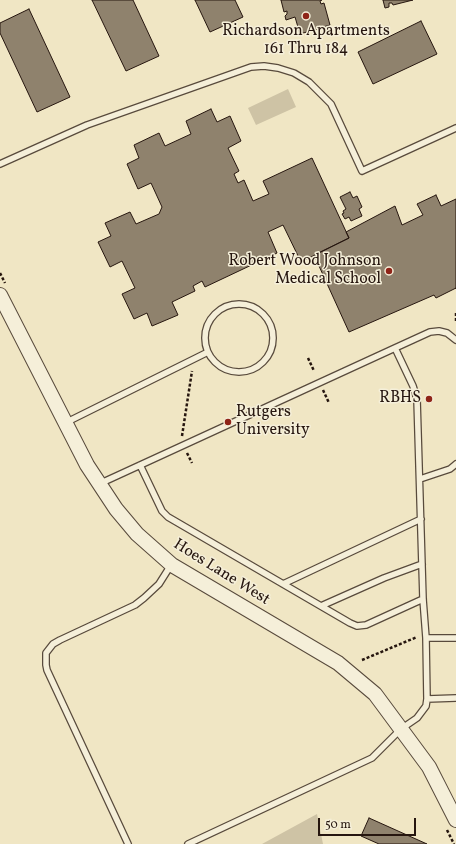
<!DOCTYPE html>
<style>
body{margin:0}
#map{position:relative;width:456px;height:844px;overflow:hidden;background:#f0e6c4;font-family:Vollkorn,serif}
canvas{display:block}
.scale{position:absolute;left:318px;top:818px;width:98px;height:18px;box-sizing:border-box;border:2px solid #26160f;border-top:0;padding-left:5px;font-size:12px;line-height:14px;white-space:nowrap;color:#26160f;-webkit-text-stroke:3px #f5efd9;paint-order:stroke}
</style>
<div id="map">
<canvas width="456" height="844"></canvas>
<div class="scale">50 m</div>
</div>
<script>
const ctx = document.querySelector('canvas').getContext('2d');
ctx.lineJoin = 'round';
function fill(path, color) { ctx.fillStyle = color; ctx.fill(path, 'evenodd'); }
const toPath = rows => new Path2D(rows.map(r => 'M' + r).join(''));
function strokePath(path, color, width, dash) { ctx.strokeStyle = color; ctx.lineWidth = width; ctx.lineCap = dash ? 'butt' : 'round'; ctx.setLineDash(dash || []); ctx.stroke(path); }
function label(font, color, halo, rows, align = 'center') {
  ctx.font = font + ' Vollkorn,serif'; ctx.lineWidth = 3; ctx.setLineDash([]); ctx.textBaseline = 'middle'; ctx.strokeStyle = halo; ctx.fillStyle = color; for (const [text, x, y, turn = 0] of rows) {
    ctx.save(); ctx.translate(x, y); ctx.rotate((+turn || 0) * Math.PI / 180); ctx.textAlign = isNaN(turn) ? turn : align; if (halo) ctx.strokeText(text, 0, 0); ctx.fillText(text, 0, 0); ctx.restore();
  }
}
const green = toPath([
 [288,89,296,107,256,125,248,108],
 [317,814,323,844,262,844]
]);
const building = toPath([
 [92,0,133,0,159,56,126,71,92,0],
 [195,0,235,0,243,17,210,32,195,0],
 [281,0,322,0,320,1,321,4,324,3,330,25,300,34,295,17,286,20,285,16,287,14,287,11,284,12,281,0],
 [383,0,413,0,393,5,392,3,389,3,389,7,385,8,383,0],
 [29,9,70,97,37,112,0,33,0,23,29,9],
 [421,21,437,54,373,84,358,52,421,21],
 [211,109,217,122,230,116,241,141,228,148,239,171,234,174,238,183,244,180,253,201,269,194,263,181,312,158,349,238,301,262,283,225,268,232,277,253,205,287,202,281,193,286,195,291,172,302,178,315,152,326,147,313,134,319,122,294,135,288,122,261,110,267,98,242,111,236,105,223,130,212,136,224,159,214,162,207,151,183,138,189,127,164,139,158,134,145,159,133,165,146,191,134,186,121,211,109],
 [350,192,353,198,357,196,362,207,359,209,362,216,351,221,349,217,345,219,342,214,344,213,343,211,346,209,340,197,350,192],
 [436,195,441,206,456,199,456,289,456,288,436,298,434,295,349,332,314,255,349,238,346,232,395,206,402,225,423,215,417,204,436,195],
 [369,818,427,844,379,844,361,836,369,818]
]);
const path = toPath([
 [0,273,5,283],
 [456,313,456,321],
 [308,358,314,371],
 [323,390,329,403],
 [182,436,192,371],
 [187,453,192,463],
 [362,660,417,637],
 [447,830,454,844]
]);
const service = toPath([
 [0,164,87,125,251,67,264,66,278,68,294,73,309,82,331,104,362,171,456,128],
 '205 338a34 34 0 1 1 68 0a34 34 0 1 1-68 0Z',
 [395,348,430,332,439,331,447,333,456,340],
 [65,423,208,352],
 [140,465,162,511,168,517,350,623,357,626,366,625,423,599],
 [420,479,450,469,456,464],
 [99,484,395,348,413,386,417,399,423,599,426,638,427,699,426,706,417,718,401,729,372,758,188,844],
 [283,584,421,519],
 [321,606,384,578,422,564],
 [426,638,456,638],
 [427,699,456,698],
 [128,844,47,670,46,665,46,653,53,644,60,640,135,605,144,598,159,584,171,565]
]);
const tertiary = toPath([
 [0,295,87,465,116,509,137,534,172,565,338,663,375,694,429,767,456,820]
]);
const markers = [
 [306,16,4,"#8f2418"],
 [389,271,4,"#8f2418"],
 [429,399,4,"#8f2418"],
 [228,422,4,"#8f2418"]
];
const poiNames = [
 ["Richardson Apartments",306,32,"center"],
 ["161 Thru 184",306,50,"center"],
 ["Robert Wood Johnson",381,262],
 ["Medical School",381,280],
 ["RBHS",421,399],
 ["Rutgers",236,413,"left"],
 ["University",236,431,"left"]
];
const streetNames = [
 ["Hoes Lane West",221,573,32]
];
fill(green, '#cec3a5');
fill(building, '#8f826d');
strokePath(building, '#26160f', 1);
strokePath(service, '#584a3c', 8);
strokePath(tertiary, '#584a3c', 16);
strokePath(path, '#26160f', 2.5, [3, 2]);
strokePath(service, '#f5efd9', 5.5);
strokePath(tertiary, '#f5efd9', 14);
for (const [x, y, r, color] of markers) { const dot = new Path2D(); dot.arc(x, y, r, 0, 2 * Math.PI); ctx.fillStyle = color; ctx.fill(dot); strokePath(dot, '#f5efd9', 1.5); }
label('16px', '#26160f', '#f5efd9', poiNames, 'right');
label('16px', '#26160f', '#f5efd9', streetNames);
</script>
